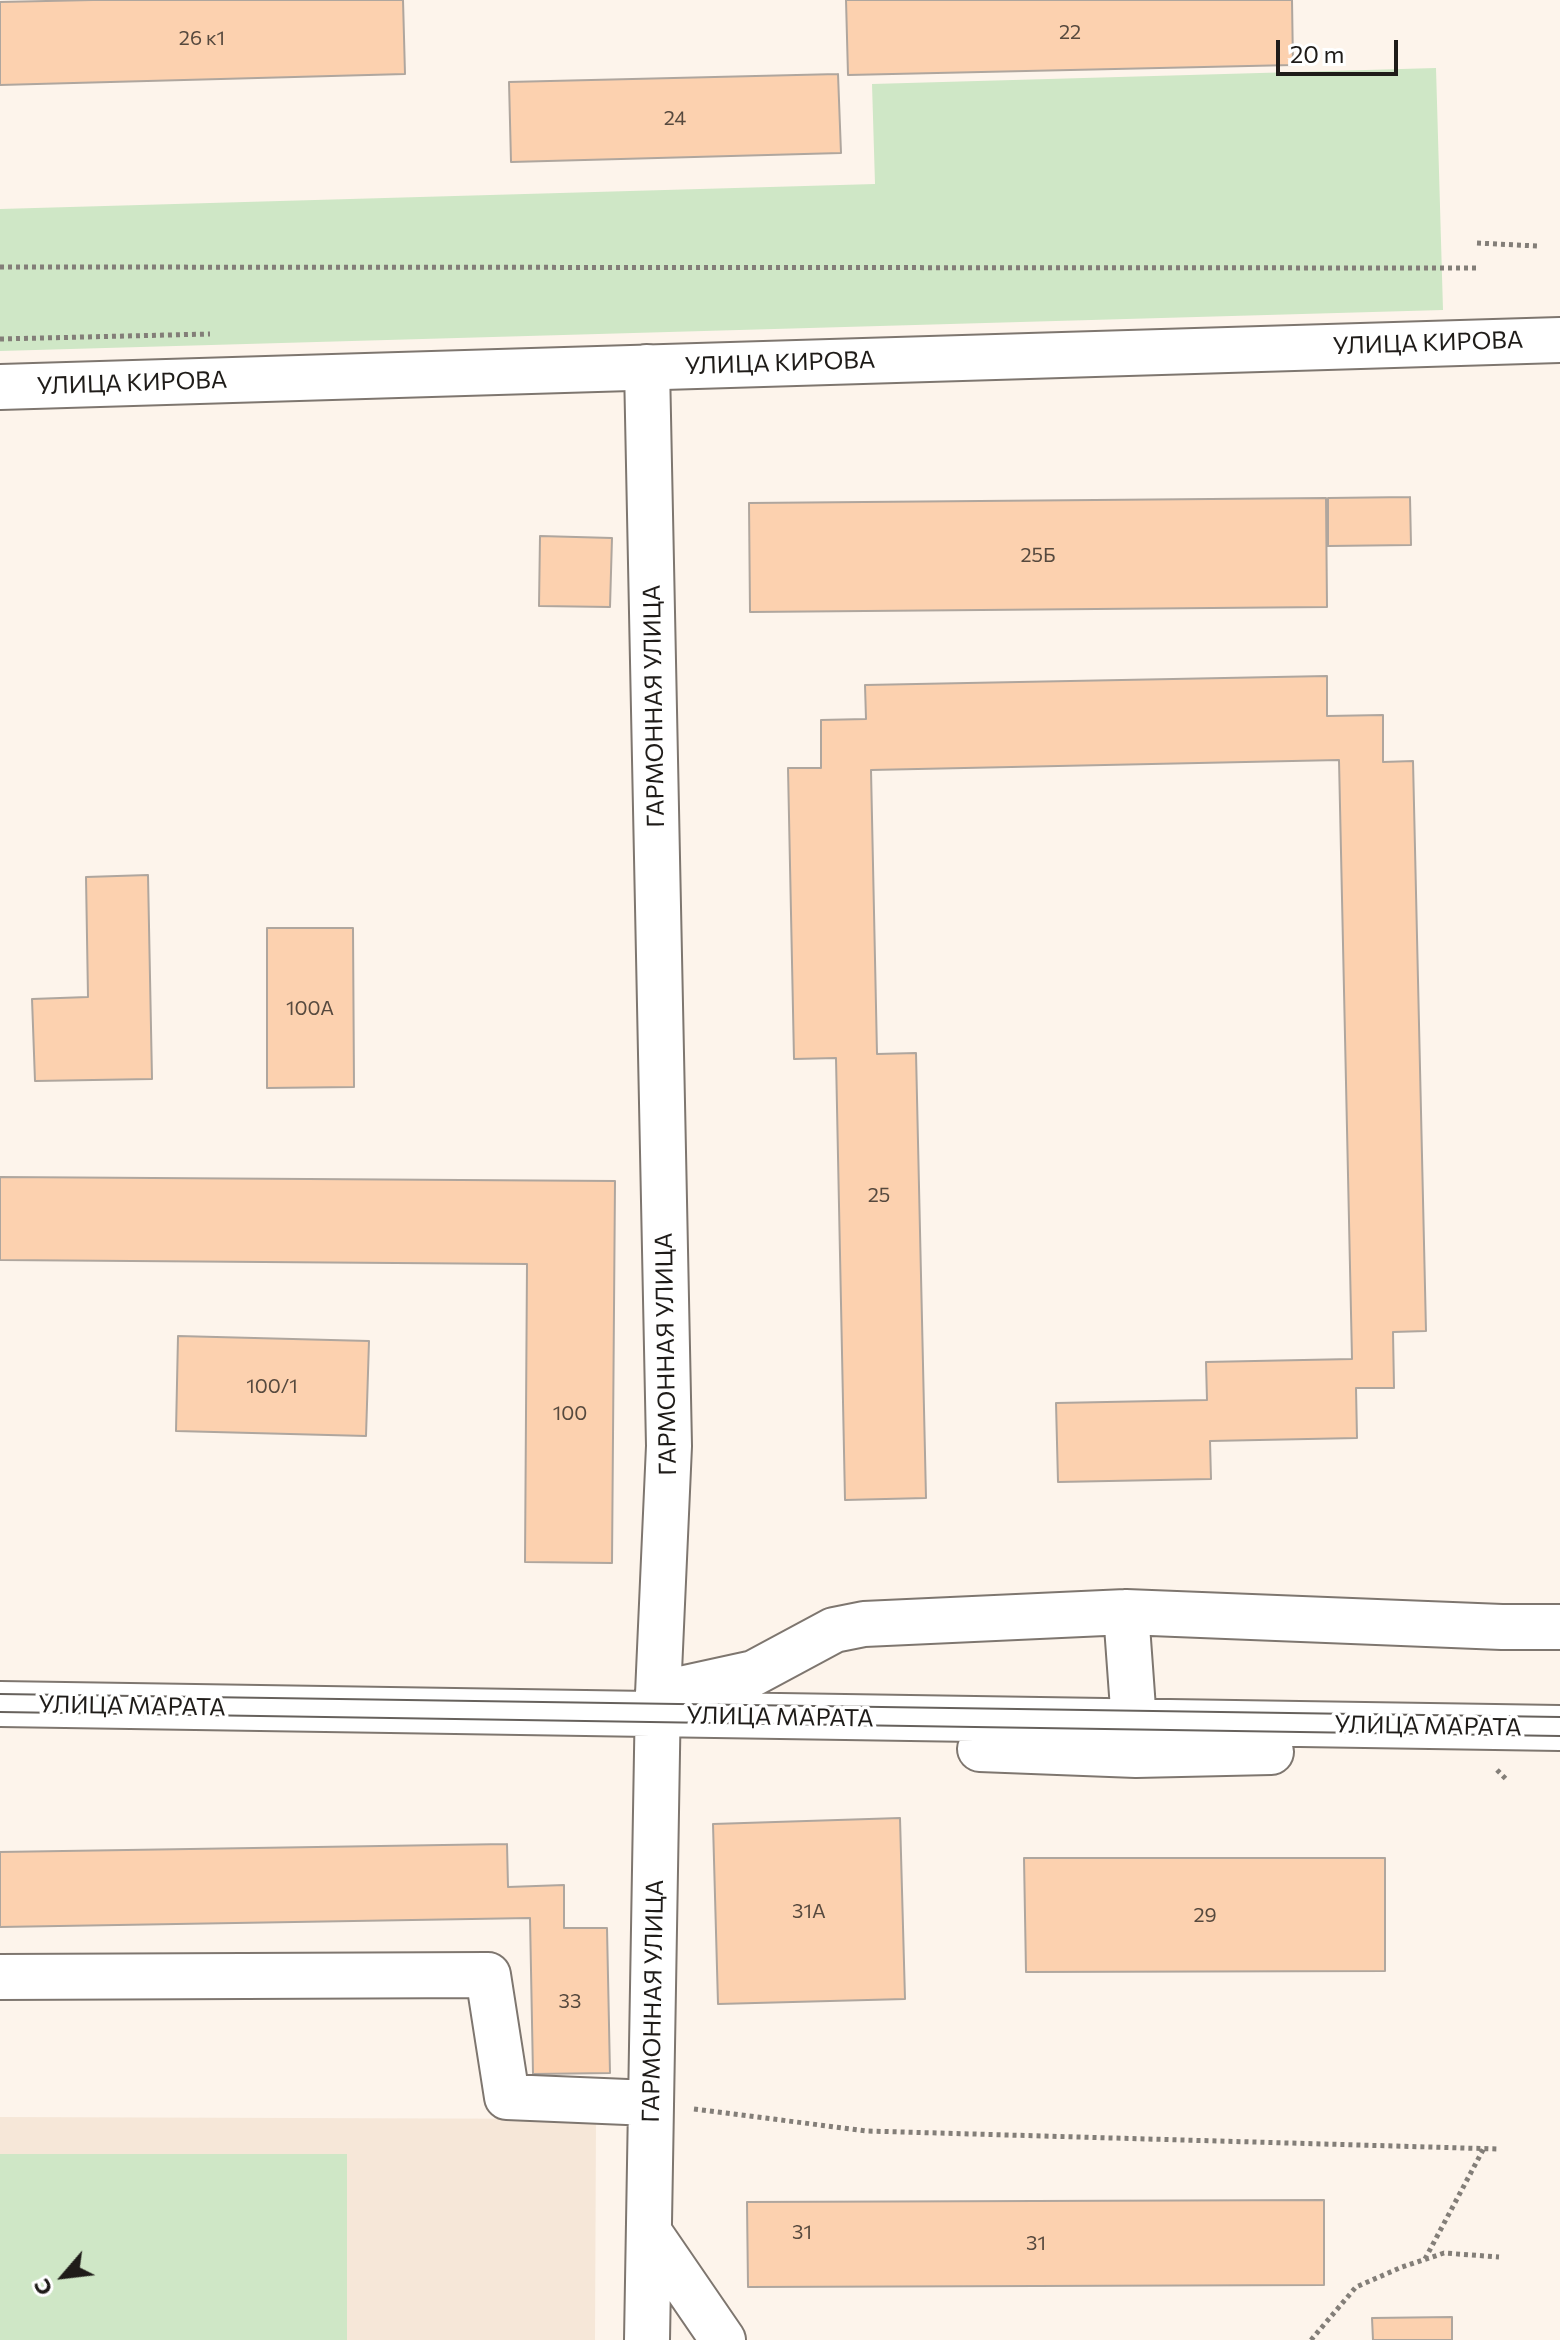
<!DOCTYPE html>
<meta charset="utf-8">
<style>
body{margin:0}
#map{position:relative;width:1560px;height:2340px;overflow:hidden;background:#fdf4eb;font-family:Commissioner,sans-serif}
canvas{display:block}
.north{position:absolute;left:24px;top:2236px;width:80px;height:80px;-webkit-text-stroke:6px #fff;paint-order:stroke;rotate:242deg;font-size:22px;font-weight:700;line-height:32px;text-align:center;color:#1f1c19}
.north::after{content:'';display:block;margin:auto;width:28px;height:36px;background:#1f1c19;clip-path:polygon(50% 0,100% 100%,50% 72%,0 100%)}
.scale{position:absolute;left:1276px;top:40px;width:122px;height:36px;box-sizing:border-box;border:4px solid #1f1c19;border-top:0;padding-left:10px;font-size:24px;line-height:28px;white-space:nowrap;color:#1f1c19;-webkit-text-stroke:6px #fff;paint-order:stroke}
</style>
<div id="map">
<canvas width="1560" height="2340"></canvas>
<div class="north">С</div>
<div class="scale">20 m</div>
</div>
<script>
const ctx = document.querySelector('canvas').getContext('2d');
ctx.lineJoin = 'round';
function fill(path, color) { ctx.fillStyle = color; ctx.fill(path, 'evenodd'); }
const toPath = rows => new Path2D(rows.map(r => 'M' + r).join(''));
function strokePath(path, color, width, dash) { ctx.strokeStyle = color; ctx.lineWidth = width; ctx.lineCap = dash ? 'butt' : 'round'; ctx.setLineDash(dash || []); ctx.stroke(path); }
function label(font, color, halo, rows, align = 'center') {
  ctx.font = font + ' Commissioner,sans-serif'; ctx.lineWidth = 7; ctx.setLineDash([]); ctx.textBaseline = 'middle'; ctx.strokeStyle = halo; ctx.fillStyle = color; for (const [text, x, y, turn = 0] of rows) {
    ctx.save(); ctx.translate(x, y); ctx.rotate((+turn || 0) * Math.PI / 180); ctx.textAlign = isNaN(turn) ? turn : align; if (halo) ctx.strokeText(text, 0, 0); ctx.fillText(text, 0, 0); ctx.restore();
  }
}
const built = toPath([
 [0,2117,596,2119,595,2340,0,2340]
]);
const green = toPath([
 [1436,68,1443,310,0,351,0,209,875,184,872,84],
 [0,2154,347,2154,347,2340,0,2340]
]);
const building = toPath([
 [93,0,403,0,405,74,0,85,0,2,93,0],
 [846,0,1292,0,1293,65,848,75,846,0],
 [838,74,841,153,511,162,509,82,838,74],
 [1410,497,1411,545,1328,546,1328,498,1410,497],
 [1326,498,1327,607,750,612,749,503,1326,498],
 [540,536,612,538,610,607,539,606,540,536],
 [1327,676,1327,716,1383,715,1383,762,1413,761,1426,1331,1393,1332,1394,1388,1356,1388,1357,1438,1210,1441,1211,1479,1058,1482,1056,1403,1207,1400,1206,1362,1352,1359,1339,760,871,770,877,1054,916,1053,926,1498,845,1500,836,1058,794,1059,788,768,821,768,821,720,866,719,865,685,1327,676],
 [148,875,152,1079,35,1081,32,999,88,997,86,877,148,875],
 [267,928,353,928,354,1087,267,1088,267,928],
 [0,1177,615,1181,612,1563,525,1562,527,1264,0,1260,0,1177],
 [178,1336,369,1341,366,1436,176,1431,178,1336],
 [900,1818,905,1999,718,2004,713,1824,900,1818],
 [507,1844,508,1887,564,1885,564,1928,607,1928,610,2073,533,2074,530,1918,0,1927,0,1852,507,1844],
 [1024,1858,1385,1858,1385,1971,1026,1972,1024,1858],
 [1324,2200,1324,2285,748,2287,747,2202,1324,2200],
 [1452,2317,1452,2340,1373,2340,1372,2318,1452,2317]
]);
const path = toPath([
 [1477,243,1537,246],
 [0,267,1478,268],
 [0,339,210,334],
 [1497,1770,1506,1779],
 [694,2109,867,2131,1499,2149],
 [1425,2259,1484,2148],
 [1311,2340,1356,2287,1402,2267,1444,2253,1499,2257]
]);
const minor = toPath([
 [647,367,669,1446,658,1694,647,2340],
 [1126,1612,1136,1750],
 [658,1694,754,1673,834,1630,864,1624,1126,1612,1502,1627,1560,1627],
 [0,1704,1560,1728],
 [980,1749,1136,1755,1271,1752],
 [0,1977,488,1975,507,2097,651,2103],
 [649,2232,723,2340]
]);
const major = toPath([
 [0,387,1560,340]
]);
const tram = toPath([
 [0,1694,1560,1717],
 [0,1712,1560,1736]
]);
const numberNames = [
 ["22",1070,32],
 ["26 к1",202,38],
 ["24",675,118],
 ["25Б",1038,555],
 ["100А",310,1008],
 ["25",879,1195],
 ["100/1",272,1386],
 ["100",570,1413],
 ["31А",809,1911],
 ["29",1205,1915],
 ["33",570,2001],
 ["31",802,2232],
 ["31",1036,2243]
];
const streetNames = [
 ["УЛИЦА КИРОВА",1428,343,-2],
 ["УЛИЦА КИРОВА",780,363,-2],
 ["УЛИЦА КИРОВА",132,383,-2],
 ["ГАРМОННАЯ УЛИЦА",654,706,-91],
 ["ГАРМОННАЯ УЛИЦА",666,1354,-91],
 ["УЛИЦА МАРАТА",132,1706,1],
 ["УЛИЦА МАРАТА",780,1717,1],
 ["УЛИЦА МАРАТА",1428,1726,1],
 ["ГАРМОННАЯ УЛИЦА",653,2001,-89]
];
fill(built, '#f6e7d8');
fill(green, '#cfe7c6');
fill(building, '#fcd1af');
strokePath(building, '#afa69e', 2);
strokePath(minor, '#7e766f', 48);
strokePath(major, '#7e766f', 48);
strokePath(path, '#837e78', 5, [4, 4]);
strokePath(minor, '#fff', 44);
strokePath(major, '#fff', 44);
strokePath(tram, '#66615c', 2);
label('20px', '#56493e', null, numberNames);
label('24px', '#1f1c19', '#fff', streetNames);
</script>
